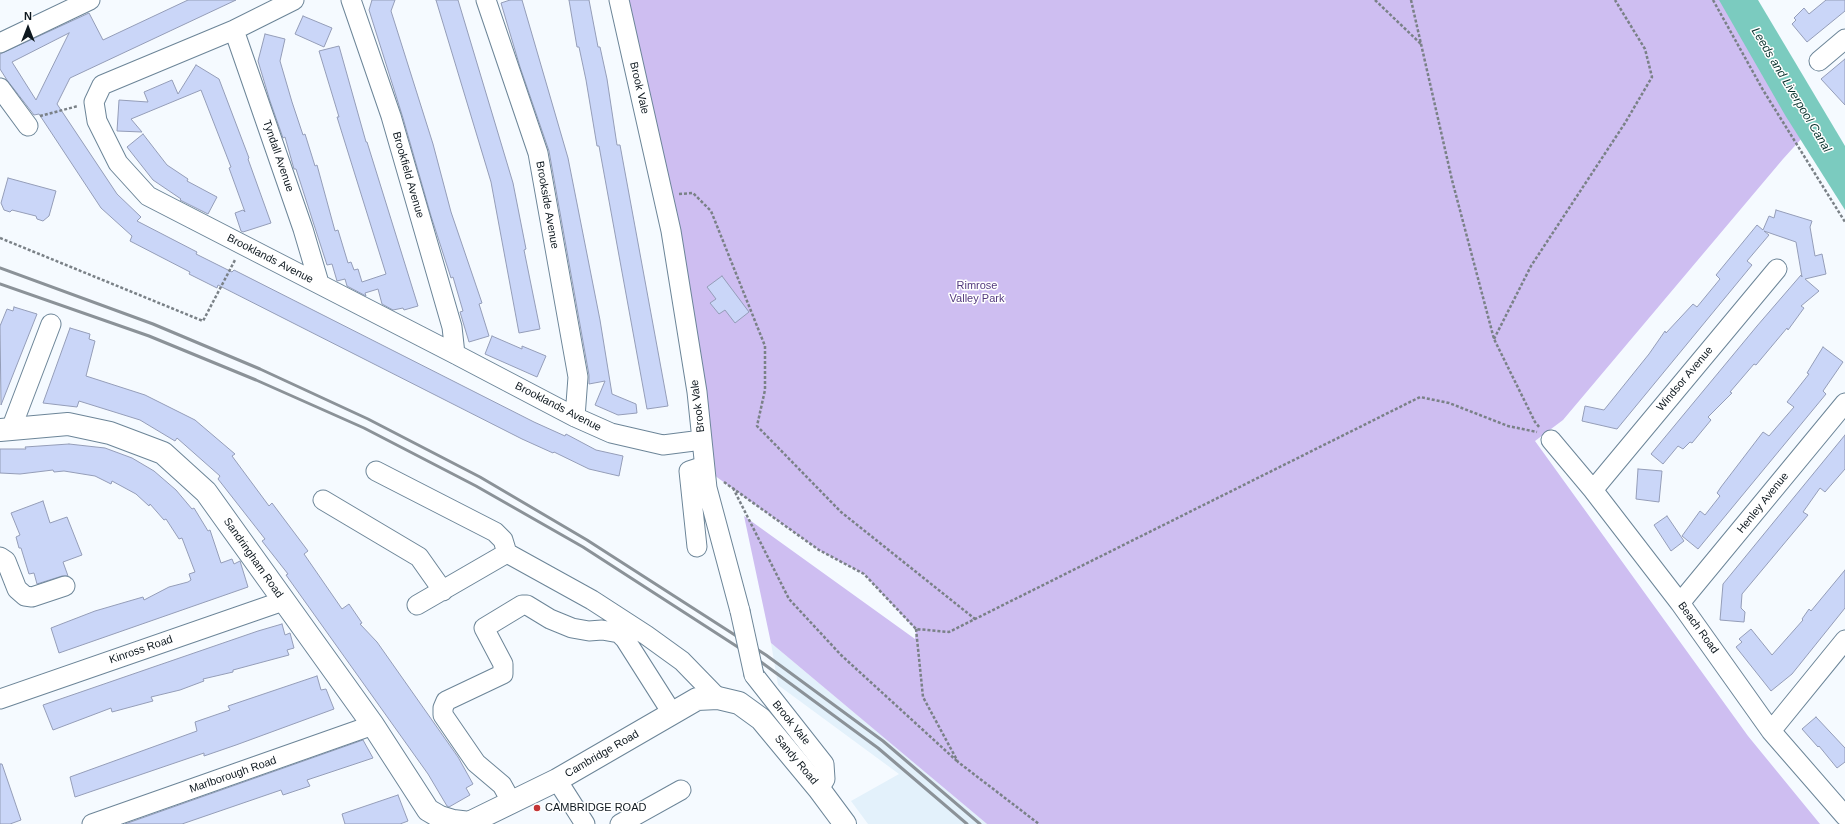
<!DOCTYPE html>
<style>
body{margin:0}
#map{position:relative;width:1845px;height:824px;overflow:hidden;background:#f5faff;font-family:Helvetica,sans-serif}
canvas{display:block}
.north{position:absolute;left:8px;top:8px;width:40px;height:40px;-webkit-text-stroke:3px #fff;paint-order:stroke;rotate:0deg;font-size:11px;font-weight:700;line-height:16px;text-align:center;color:#0e181f}
.north::after{content:'';display:block;margin:auto;width:14px;height:18px;background:#0e181f;clip-path:polygon(50% 0,100% 100%,50% 72%,0 100%)}
</style>
<div id="map">
<canvas width="1845" height="824"></canvas>
<div class="north">N</div>
</div>
<script>
const ctx = document.querySelector('canvas').getContext('2d');
ctx.lineJoin = 'round';
function fill(path, color) { ctx.fillStyle = color; ctx.fill(path, 'evenodd'); }
const toPath = rows => new Path2D(rows.map(r => 'M' + r).join(''));
function strokePath(path, color, width, dash) { ctx.strokeStyle = color; ctx.lineWidth = width; ctx.lineCap = dash ? 'butt' : 'round'; ctx.setLineDash(dash || []); ctx.stroke(path); }
function label(font, color, halo, rows, align = 'center') {
  ctx.font = font + ' Helvetica,sans-serif'; ctx.lineWidth = 3; ctx.setLineDash([]); ctx.textBaseline = 'middle'; ctx.strokeStyle = halo; ctx.fillStyle = color; for (const [text, x, y, turn = 0] of rows) {
    ctx.save(); ctx.translate(x, y); ctx.rotate((+turn || 0) * Math.PI / 180); ctx.textAlign = isNaN(turn) ? turn : align; if (halo) ctx.strokeText(text, 0, 0); ctx.fillText(text, 0, 0); ctx.restore();
  }
}
const built = toPath([
 [771,643,987,824,868,824,851,801,899,774,778,685]
]);
const green = toPath([
 [619,0,1739,0,1812,127,1783,159,1563,420,1535,441,1748,736,1820,824,987,824,771,643,744,516,915,639,916,630,864,574,819,550,718,478,704,466,697,392]
]);
const water = toPath([
 [1719,0,1758,0,1845,146,1845,210,1785,115]
]);
const building = toPath([
 [188,0,236,0,70,78,57,104,117,194,141,217,137,221,197,252,196,254,232,272,234,270,534,422,565,436,566,434,596,450,623,456,619,476,589,469,554,452,553,453,522,439,218,285,217,288,189,274,190,272,130,241,132,236,101,208,39,114,34,115,7,80,0,69,0,54,89,13,103,40,188,0],
 [69,33,36,100,12,62,69,33],
 [372,0,395,0,391,11,433,144,451,212,482,303,479,304,489,336,469,342,460,312,463,311,453,277,451,278,431,216,403,118,369,10,372,0],
 [436,0,458,0,513,183,526,249,524,250,540,329,519,333,491,182,436,0],
 [510,0,522,0,568,158,600,320,612,394,636,404,637,413,618,415,595,405,605,381,589,384,589,375,549,151,520,67,501,3,510,0],
 [569,0,589,0,598,47,600,47,607,79,617,145,620,145,668,406,647,409,599,146,597,146,586,80,579,47,577,47,569,0],
 [1826,0,1845,0,1845,11,1807,42,1792,24,1796,20,1794,18,1804,8,1809,14,1826,0],
 [303,16,332,28,324,47,295,34,303,16],
 [265,34,285,39,280,61,292,102,303,135,305,134,315,166,317,165,335,231,338,230,348,263,351,262,354,270,358,269,362,282,386,274,337,117,339,117,319,51,339,46,366,142,367,142,418,306,404,310,403,308,393,310,382,304,378,289,365,293,366,296,347,286,345,279,337,281,332,264,327,265,296,169,294,169,285,137,283,138,270,101,258,61,265,34],
 [1845,59,1845,105,1821,79,1845,59],
 [196,65,219,79,249,158,248,159,271,223,243,232,241,231,235,213,243,210,245,212,229,168,231,167,201,90,131,119,142,132,117,131,119,100,148,102,144,92,172,80,178,94,196,65],
 [143,134,167,165,188,179,187,181,217,197,208,214,180,200,181,199,153,180,127,147,143,134],
 [8,178,56,191,49,216,43,221,37,219,36,216,12,210,10,212,4,210,1,203,8,178],
 [1776,210,1812,221,1810,227,1815,256,1822,254,1826,274,1805,279,1819,291,1801,306,1804,308,1788,330,1787,328,1756,365,1754,364,1730,392,1732,393,1708,417,1711,420,1692,443,1690,442,1683,449,1678,446,1663,464,1651,454,1757,326,1801,275,1802,277,1796,242,1764,231,1769,235,1747,261,1752,265,1617,429,1582,421,1585,406,1604,410,1649,354,1665,331,1666,333,1693,304,1697,307,1720,279,1716,275,1757,225,1763,230,1769,216,1774,218,1776,210],
 [722,276,749,312,735,323,725,310,719,314,710,303,716,299,707,287,722,276],
 [14,307,37,314,1,405,0,326,7,309,13,311,14,307],
 [70,328,90,334,89,339,95,341,86,376,145,395,195,420,235,454,232,456,269,506,272,503,308,551,304,554,342,609,349,604,362,623,360,624,377,642,458,757,473,784,466,788,470,795,449,807,447,806,428,774,286,575,288,574,262,541,265,539,218,479,220,476,177,438,175,441,140,420,79,401,77,407,43,403,70,328],
 [492,336,522,349,522,346,546,356,537,377,485,354,492,336],
 [1823,347,1843,362,1823,391,1826,394,1698,549,1682,536,1700,511,1705,515,1720,496,1717,493,1721,487,1763,432,1769,436,1794,407,1787,402,1809,374,1807,373,1823,347],
 [1845,435,1845,469,1825,492,1820,488,1803,512,1808,515,1742,594,1741,608,1745,612,1744,622,1720,620,1723,584,1845,435],
 [69,444,105,448,132,458,154,471,176,490,192,509,194,508,208,531,210,530,221,563,232,559,234,564,240,561,248,587,59,653,51,628,95,611,143,597,144,600,169,587,188,582,191,580,189,574,195,572,182,538,179,539,166,519,164,520,150,504,149,506,136,494,112,481,111,484,95,476,64,471,54,472,53,470,20,474,0,473,0,449,26,449,25,447,69,444],
 [1638,469,1662,471,1659,502,1636,499,1638,469],
 [43,501,50,523,67,517,82,555,63,562,68,576,62,576,37,584,34,573,29,574,21,548,19,548,16,537,20,535,11,513,43,501],
 [1667,516,1684,541,1671,551,1654,525,1667,516],
 [1845,570,1845,608,1792,674,1771,691,1736,647,1742,642,1739,639,1751,629,1772,655,1803,620,1802,619,1809,609,1811,611,1845,570],
 [282,624,285,635,290,633,294,648,287,650,289,655,233,670,233,672,203,679,204,681,180,690,151,697,153,701,112,712,111,708,53,730,43,705,258,631,282,624],
 [317,676,321,690,326,689,334,709,236,745,204,756,204,753,75,797,70,777,197,731,195,722,230,710,228,706,317,676],
 [1816,717,1845,748,1845,762,1837,768,1819,746,1818,747,1802,729,1816,717],
 [363,740,373,758,307,780,310,786,283,795,281,790,182,824,125,824,363,740],
 [0,764,2,764,21,820,10,824,0,824,0,764],
 [398,795,408,821,400,824,345,824,342,814,398,795]
]);
const path = toPath([
 [1375,0,1421,44],
 [1411,0,1452,180,1494,339,1535,422,1540,428],
 [1713,0,1763,90,1845,222],
 [40,116,78,106],
 [679,194,693,193,711,211,765,346,765,390,757,426,841,512,975,619],
 [0,238,203,321,235,260],
 [1494,339,1531,266,1625,123,1652,77,1645,49,1615,0],
 [724,482,819,550,864,574,916,629,949,632,1420,397,1449,403,1508,426,1537,432],
 [733,488,789,599,841,655,958,762],
 [916,629,923,697,958,762,1039,824]
]);
const minor = toPath([
 [294,0,234,30,102,85,94,102,97,121,118,163,148,196,455,354,575,417,611,433,663,445,702,440],
 [351,0,391,116,452,327,455,354],
 [486,0,538,153,578,377,575,417],
 [619,0,671,231,697,392,707,488,740,611],
 [234,30,303,229,319,283],
 [0,43,90,0],
 [1819,61,1845,39],
 [0,88,28,126],
 [11,429,51,324],
 [1551,440,1593,490,1680,603,1771,731,1845,816],
 [376,471,495,532,503,540,507,553],
 [1593,490,1777,269],
 [323,500,419,557,443,591],
 [697,547,689,471,704,466],
 [0,557,6,561,17,589,25,596,32,597,65,586],
 [1680,603,1845,403],
 [417,605,507,553,592,600,646,635,682,661,718,698],
 [754,675,824,764,825,779,819,789],
 [0,699,283,601],
 [1771,731,1845,640],
 [557,780,585,824],
 [512,803,502,785,476,763,443,715,443,708,446,701,503,674,503,664,484,628,522,605,527,605,550,619,572,628,589,631,602,630,619,633,625,639,672,713],
 [92,824,373,725],
 [620,824,681,790]
]);
const major = toPath([
 [0,430,68,424,110,433,163,453,206,492,373,725,428,810,440,817,453,821,470,823],
 [467,824,557,780,697,699,718,698,739,703,761,719,819,789,845,824]
]);
const rail = toPath([
 [0,268,153,324,260,369,368,419,480,477,587,540,766,655,883,741,980,824],
 [0,284,149,336,256,380,364,428,476,486,583,547,761,662,878,748,967,824]
]);
const minorBridge = toPath([
 [740,611,754,675]
]);
const markers = [
 [537,808,4,"#c43536"]
];
const streetNames = [
 ["Brook Vale",639,88,77],
 ["Tyndall Avenue",278,156,71],
 ["Brookfield Avenue",408,175,74],
 ["Brookside Avenue",547,205,80],
 ["Brooklands Avenue",270,259,27],
 ["Windsor Avenue",1685,379,-50],
 ["Brook Vale",698,406,-97],
 ["Brooklands Avenue",558,407,27],
 ["Henley Avenue",1763,503,-51],
 ["Sandringham Road",253,558,55],
 ["Beach Road",1698,628,54],
 ["Kinross Road",141,650,-19],
 ["Brook Vale",791,723,51],
 ["Cambridge Road",602,754,-30],
 ["Sandy Road",796,760,50],
 ["Marlborough Road",233,775,-19]
];
const parkNames = [
 ["Rimrose",977,286],
 ["Valley Park",977,299]
];
const poiNames = [
 ["CAMBRIDGE ROAD",545,808]
];
const waterNames = [
 ["Leeds and Liverpool Canal",1791,90,59]
];
fill(built, '#e3f1fb');
fill(green, '#cebef1');
fill(water, '#7bcbbf');
fill(building, '#cad6f8');
strokePath(building, '#949db8', 1);
strokePath(minor, '#6c8598', 21);
strokePath(major, '#6c8598', 24);
strokePath(path, '#7a8187', 2.5, [3, 2]);
strokePath(minor, '#fff', 19);
strokePath(major, '#fff', 22);
strokePath(rail, '#8b9298', 3);
strokePath(minorBridge, '#6c8598', 21, []);
strokePath(minorBridge, '#fff', 19);
for (const [x, y, r, color] of markers) { const dot = new Path2D(); dot.arc(x, y, r, 0, 2 * Math.PI); ctx.fillStyle = color; ctx.fill(dot); strokePath(dot, '#fff', 1.5); }
label('11px', '#0e181f', '#fff', streetNames);
label('11px', '#533a7e', '#fff', parkNames);
label('11px', '#0e181f', '#fff', poiNames, 'left');
label('italic 12px', '#08312c', '#fff', waterNames);
</script>
